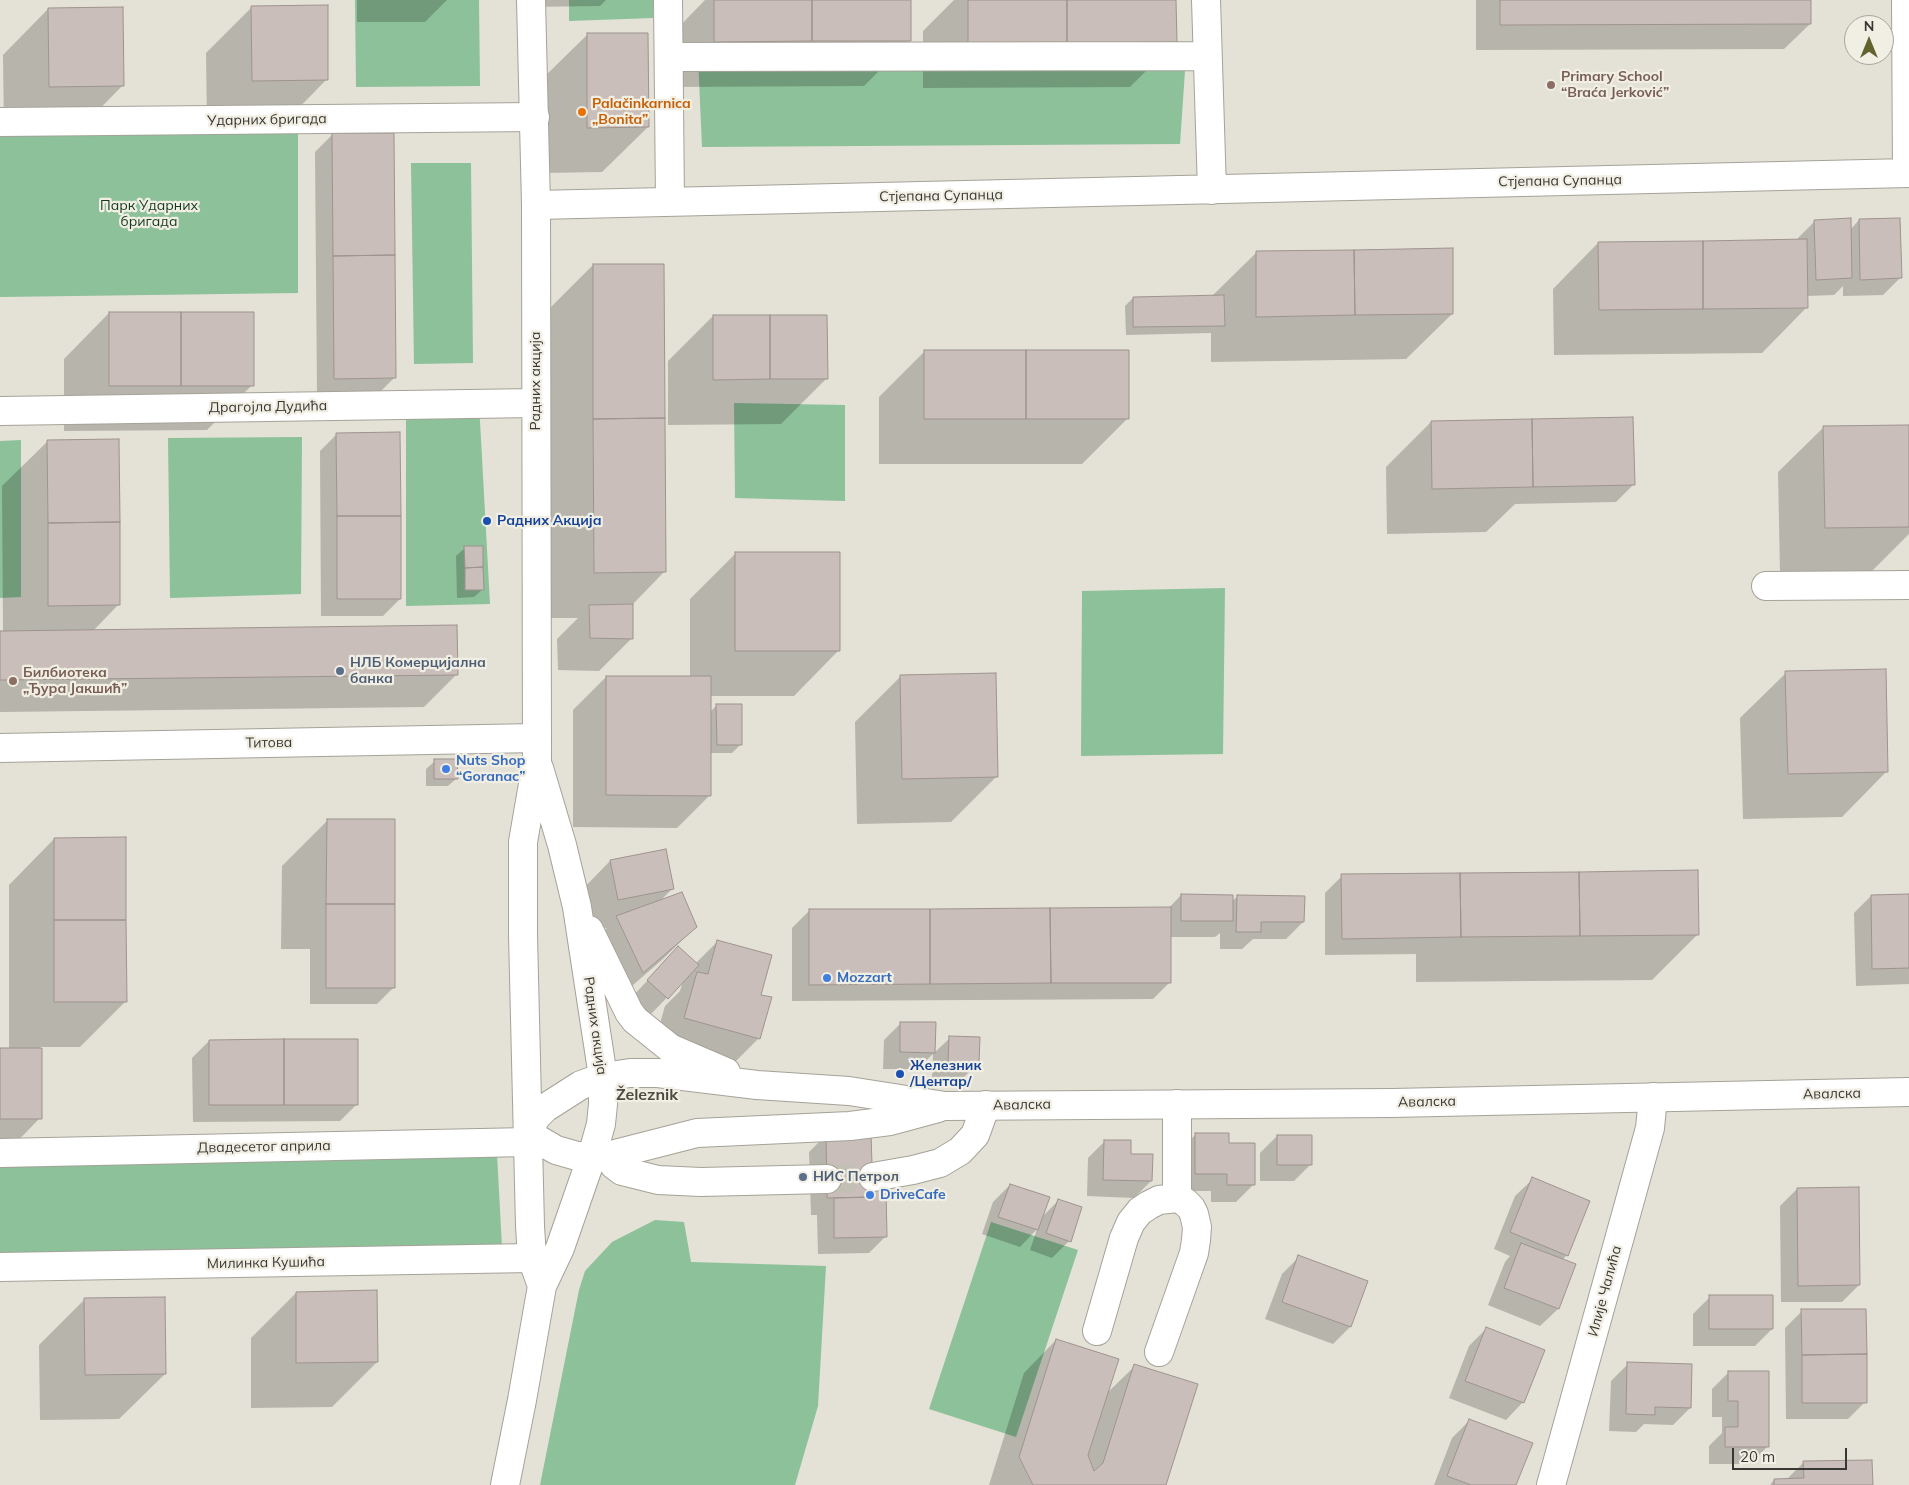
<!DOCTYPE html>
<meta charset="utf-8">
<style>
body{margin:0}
#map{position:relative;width:1909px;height:1485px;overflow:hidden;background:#e4e1d6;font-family:Mulish,sans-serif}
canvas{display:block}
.north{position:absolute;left:1844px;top:15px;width:50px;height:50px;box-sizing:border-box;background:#f1eee3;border:1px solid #a7a59d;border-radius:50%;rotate:0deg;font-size:14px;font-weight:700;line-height:20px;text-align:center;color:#383733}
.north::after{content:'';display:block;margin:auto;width:18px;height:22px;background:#62622f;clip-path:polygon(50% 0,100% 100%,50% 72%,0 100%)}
.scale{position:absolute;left:1732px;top:1448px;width:115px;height:22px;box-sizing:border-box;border:2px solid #383733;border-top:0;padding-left:6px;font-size:15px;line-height:18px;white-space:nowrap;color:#383733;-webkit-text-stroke:4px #f1eee3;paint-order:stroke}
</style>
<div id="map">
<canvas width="1909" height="1485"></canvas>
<div class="north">N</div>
<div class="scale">20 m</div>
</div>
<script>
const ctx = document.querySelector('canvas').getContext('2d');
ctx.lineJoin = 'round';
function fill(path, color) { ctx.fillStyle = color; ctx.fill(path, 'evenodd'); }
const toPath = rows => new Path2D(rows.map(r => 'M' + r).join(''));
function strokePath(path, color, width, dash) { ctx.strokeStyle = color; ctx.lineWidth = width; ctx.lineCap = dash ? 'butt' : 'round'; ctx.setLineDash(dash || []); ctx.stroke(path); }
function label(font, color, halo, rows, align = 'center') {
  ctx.font = font + ' Mulish,sans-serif'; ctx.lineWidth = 4.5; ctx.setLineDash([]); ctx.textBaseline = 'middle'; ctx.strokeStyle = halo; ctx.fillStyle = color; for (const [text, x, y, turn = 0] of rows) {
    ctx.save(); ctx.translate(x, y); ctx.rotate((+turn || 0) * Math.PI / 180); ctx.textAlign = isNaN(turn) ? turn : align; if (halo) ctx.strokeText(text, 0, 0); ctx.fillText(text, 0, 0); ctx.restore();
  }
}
const green = toPath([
 [355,0,479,0,480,86,356,87],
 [569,0,653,0,653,18,569,21],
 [1186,56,1180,144,702,147,698,57],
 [298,131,298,293,0,297,0,134],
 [411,163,471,163,473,363,414,364],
 [479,403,490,604,406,606,406,406],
 [734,403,845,405,845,501,735,498],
 [302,437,301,594,170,598,168,438],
 [21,440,21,597,0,598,0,441],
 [1225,588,1223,754,1081,756,1082,591],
 [497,1154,502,1247,0,1258,0,1166],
 [655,1220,684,1222,691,1262,826,1266,818,1406,795,1485,540,1485,579,1290,585,1271,612,1242],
 [991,1222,1078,1250,1016,1437,929,1409]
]);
const shadow = toPath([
 [357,0,447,0,425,22,357,22],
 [525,0,606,0,600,6,525,7],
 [705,0,910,0,910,40,864,86,669,87,669,37],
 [954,0,1175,0,1175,42,1130,87,923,88,923,31],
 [1476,0,1810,0,1810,24,1784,49,1476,50],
 [252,7,327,79,282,125,207,126,206,53],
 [48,9,123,85,78,131,4,132,3,55],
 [588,34,648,127,602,172,542,173,542,79],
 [332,135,394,378,377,395,317,396,315,152],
 [1859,220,1900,278,1883,295,1843,296,1843,286,1834,295,1807,296,1807,307,1762,353,1554,355,1553,289,1598,243,1798,241,1798,238,1815,221,1850,230],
 [1257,252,1452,314,1406,359,1211,362,1211,333,1126,335,1125,306,1133,298,1212,296],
 [593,265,664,572,632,605,632,638,599,671,558,670,557,639,578,618,549,618,548,310],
 [109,313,252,385,207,430,64,431,64,359],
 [713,316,826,379,781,424,668,425,668,361],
 [925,351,1128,418,1082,464,879,464,879,397],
 [1431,422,1633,485,1616,502,1515,504,1486,532,1387,534,1386,467],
 [1909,426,1909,534,1871,572,1780,573,1778,472,1824,427],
 [337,434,400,599,383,616,321,616,320,451],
 [48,441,119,604,93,631,457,674,424,707,0,712,0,632,3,632,2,486],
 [465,548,483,589,474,597,457,598,456,556],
 [736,553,839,650,794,696,710,696,710,712,717,705,740,745,732,753,710,753,710,795,677,828,573,827,573,710,606,677,690,677,690,599],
 [1786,673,1887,771,1842,817,1743,819,1740,718],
 [901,676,997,776,951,822,857,824,855,722],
 [435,761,457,778,448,786,426,786,426,769],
 [327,821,394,987,377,1004,310,1004,310,949,281,949,282,866],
 [54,839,126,1001,80,1047,40,1047,40,1118,0,1159,0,1049,9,1049,9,885],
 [610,861,673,888,659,902,696,926,663,959,610,1005,584,950,607,928,585,932,578,894],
 [1342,876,1698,934,1652,980,1416,982,1416,954,1325,955,1325,893],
 [1181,895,1232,901,1237,897,1303,922,1286,939,1253,939,1242,949,1220,949,1220,933,1215,937,1170,937,1170,982,1153,999,792,1001,792,928,809,911,1168,909],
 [1909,895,1909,984,1856,986,1854,913,1871,896],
 [718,941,760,996,759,1038,726,1071,652,1051,665,1006,680,991,683,981,650,1015,631,998,678,948,695,964],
 [901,1023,934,1053,950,1038,978,1063,961,1080,932,1079,933,1054,917,1069,883,1069,884,1040],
 [209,1041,357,1104,340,1121,193,1122,192,1058],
 [1196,1134,1228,1144,1254,1184,1236,1202,1211,1202,1211,1191,1178,1191,1179,1151],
 [826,1135,871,1189,885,1189,886,1236,869,1253,818,1254,817,1215,811,1215,809,1152],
 [1277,1136,1311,1164,1294,1181,1260,1181,1260,1153],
 [1105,1141,1129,1155,1151,1181,1134,1198,1087,1196,1088,1158],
 [1533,1179,1567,1255,1562,1260,1575,1265,1558,1309,1540,1326,1488,1305,1505,1262,1510,1256,1494,1249,1515,1196],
 [1010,1185,1041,1218,1059,1200,1069,1241,1052,1258,1030,1250,1037,1229,1020,1247,982,1234,993,1202],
 [1797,1189,1859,1285,1842,1302,1781,1302,1780,1206],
 [1299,1257,1366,1281,1350,1327,1333,1344,1265,1319,1282,1274],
 [296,1293,377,1362,332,1407,251,1408,251,1338],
 [1710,1297,1772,1329,1755,1346,1693,1346,1693,1314],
 [85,1299,165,1374,119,1419,40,1420,39,1345],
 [1802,1311,1865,1402,1848,1419,1786,1419,1785,1328],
 [1486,1329,1523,1402,1506,1420,1449,1398,1469,1346],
 [1056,1340,1106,1394,1135,1366,1165,1485,989,1485,1024,1373],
 [1628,1364,1690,1408,1673,1425,1644,1424,1636,1432,1609,1431,1611,1381],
 [1729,1372,1767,1447,1750,1464,1709,1464,1709,1446,1722,1433,1722,1417,1712,1417,1712,1389],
 [1469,1421,1515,1485,1434,1485,1452,1438],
 [1804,1462,1871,1485,1770,1485,1774,1480,1786,1480]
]);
const building = toPath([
 [714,0,812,0,812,41,714,42,714,0],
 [812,0,911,0,911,41,812,41,812,0],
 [968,0,1067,0,1067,43,968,44,968,0],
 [1067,0,1176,0,1177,42,1067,43,1067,0],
 [1500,0,1811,0,1811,24,1500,25,1500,0],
 [328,5,328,80,252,81,251,6,328,5],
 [123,7,124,86,49,87,48,8,123,7],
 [587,33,648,33,649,127,587,128,587,33],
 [332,133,394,133,395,255,333,256,332,133],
 [1851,218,1852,278,1816,280,1814,220,1851,218],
 [1900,218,1902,278,1860,280,1859,219,1900,218],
 [1807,239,1808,308,1703,309,1703,241,1807,239],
 [1703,241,1703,309,1599,310,1598,242,1703,241],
 [1453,248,1453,314,1355,315,1354,250,1453,248],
 [1354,250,1355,315,1256,317,1256,251,1354,250],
 [395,255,396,378,334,379,333,256,395,255],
 [593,264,664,264,665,418,593,419,593,264],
 [1224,295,1225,326,1133,327,1133,297,1224,295],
 [109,312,181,312,181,386,109,386,109,312],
 [181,312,254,312,254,386,181,386,181,312],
 [713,315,770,315,770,379,713,380,713,315],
 [770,315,827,315,828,379,770,379,770,315],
 [924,350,1026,350,1026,419,924,419,924,350],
 [1026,350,1129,350,1129,419,1026,419,1026,350],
 [1633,417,1635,485,1533,487,1532,419,1633,417],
 [665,418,666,572,594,573,593,419,665,418],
 [1532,419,1533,487,1432,489,1431,421,1532,419],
 [1909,425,1909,527,1825,528,1823,426,1909,425],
 [400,432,401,516,337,516,336,433,400,432],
 [119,439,120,522,48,523,47,440,119,439],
 [337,516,401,516,401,599,337,599,337,516],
 [120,522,120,605,48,606,48,523,120,522],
 [464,546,483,546,483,567,465,568,464,546],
 [735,552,840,552,840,651,735,651,735,552],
 [483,567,484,590,465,590,465,568,483,567],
 [633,604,633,639,590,638,589,605,633,604],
 [457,625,458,675,0,680,0,631,457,625],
 [1886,669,1888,772,1788,774,1785,671,1886,669],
 [996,673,998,777,902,779,900,675,996,673],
 [606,676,711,676,711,796,606,795,606,676],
 [716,704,742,704,742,745,717,745,716,704],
 [434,759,457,759,458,779,434,779,434,759],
 [327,819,395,819,395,904,326,904,327,819],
 [126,837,126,920,54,920,54,838,126,837],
 [666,849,674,889,618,900,610,860,666,849],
 [1698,870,1699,935,1580,936,1579,872,1698,870],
 [1579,872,1580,936,1461,937,1460,873,1579,872],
 [1460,873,1461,937,1342,939,1341,874,1460,873],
 [682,892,697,927,643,973,616,916,682,892],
 [1181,894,1233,895,1233,921,1181,921,1181,894],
 [1909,894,1909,968,1872,969,1871,895,1909,894],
 [1237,895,1305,896,1304,922,1261,922,1261,932,1236,932,1237,895],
 [326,904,395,904,395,988,326,988,326,904],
 [1171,907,1171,983,1051,983,1050,908,1171,907],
 [1050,908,1051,983,930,984,930,909,1050,908],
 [809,909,930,909,930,984,809,985,809,909],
 [54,920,126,920,127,1002,54,1002,54,920],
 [717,940,772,955,761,995,772,997,760,1039,684,1018,697,972,708,974,717,940],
 [678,946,699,965,668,999,647,980,678,946],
 [900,1022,936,1022,935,1053,900,1052,900,1022],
 [949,1036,980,1037,979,1063,948,1062,949,1036],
 [284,1039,358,1039,358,1105,284,1105,284,1039],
 [284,1039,284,1105,209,1105,209,1040,284,1039],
 [0,1048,42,1048,42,1119,0,1119,0,1048],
 [871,1133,873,1197,827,1198,826,1134,871,1133],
 [1195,1133,1229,1133,1229,1143,1255,1143,1255,1185,1227,1185,1227,1174,1195,1174,1195,1133],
 [1277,1135,1312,1135,1312,1165,1277,1165,1277,1135],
 [1104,1140,1131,1140,1131,1154,1153,1154,1152,1181,1103,1180,1104,1140],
 [1532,1177,1590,1201,1568,1256,1510,1232,1532,1177],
 [1010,1184,1050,1197,1038,1230,998,1217,1010,1184],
 [1859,1187,1860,1285,1798,1286,1797,1188,1859,1187],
 [873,1188,886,1188,887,1237,834,1238,834,1198,873,1197,873,1188],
 [1058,1199,1082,1207,1071,1242,1046,1233,1058,1199],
 [1521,1243,1576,1264,1559,1309,1504,1288,1521,1243],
 [1298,1255,1368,1281,1351,1327,1282,1302,1298,1255],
 [377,1290,378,1362,296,1363,296,1292,377,1290],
 [1709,1295,1773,1295,1773,1329,1709,1329,1709,1295],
 [165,1297,166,1374,85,1375,84,1298,165,1297],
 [1801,1309,1866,1309,1867,1354,1802,1355,1801,1309],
 [1486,1327,1545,1350,1524,1403,1465,1381,1486,1327],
 [1056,1339,1119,1359,1088,1455,1094,1471,1103,1463,1134,1364,1198,1384,1166,1485,1033,1485,1019,1457,1056,1339],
 [1867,1354,1867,1403,1802,1403,1802,1355,1867,1354],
 [1627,1362,1692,1364,1691,1408,1655,1407,1655,1415,1626,1414,1627,1362],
 [1728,1371,1769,1371,1769,1447,1725,1447,1725,1427,1738,1427,1738,1401,1728,1401,1728,1371],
 [1469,1419,1533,1443,1516,1485,1471,1485,1447,1476,1469,1419],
 [1872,1460,1873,1485,1774,1485,1774,1479,1804,1478,1803,1461,1872,1460]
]);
const minorTunnel = toPath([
 [827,1179,873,1177]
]);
const minor = toPath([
 [668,0,670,202],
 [1206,0,1212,190],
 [1906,0,1907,173],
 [669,57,1207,56],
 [0,122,535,117],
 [536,205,1909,173],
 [0,411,536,403],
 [1766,586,1909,585],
 [0,748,537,738],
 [0,1153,528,1142],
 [607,1156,614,1165,622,1171,658,1180,701,1182,827,1179],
 [873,1177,913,1170,940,1163,960,1151,975,1135,986,1105],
 [0,1267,532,1258],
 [1097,1331,1124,1238,1131,1222,1140,1211,1149,1205,1159,1200,1177,1198,1177,1104],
 [1159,1352,1194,1253,1196,1240,1197,1227,1194,1214,1191,1208,1185,1202,1177,1198],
 [1551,1485,1650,1128,1653,1097]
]);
const major = toPath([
 [531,0,536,205,537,761,523,842,523,935,530,1226,532,1258,542,1286],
 [589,930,629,1012,635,1020,670,1048,726,1072],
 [527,1133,537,1116,545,1108,581,1085,603,1077,630,1073,658,1073,757,1085,849,1091,945,1106,1392,1103,1909,1092],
 [527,1133,556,1150,577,1156,607,1156,697,1133,850,1126,890,1121,938,1108],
 [505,1485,522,1400,542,1286,560,1248,592,1156,601,1124,603,1104,603,1077,577,907,562,845,539,768]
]);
const markers = [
 [1551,85,5,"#8d6e63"],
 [582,112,5,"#e8710a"],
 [487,521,5,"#1a4fb4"],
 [340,671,5,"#5c6f8a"],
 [13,681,5,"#8d6e63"],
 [446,769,5,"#3f7fe0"],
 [827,978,5,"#3f7fe0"],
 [900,1074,5,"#1a4fb4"],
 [803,1177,5,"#5c6f8a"],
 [870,1195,5,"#3f7fe0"]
];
const educationNames = [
 ["Primary School",1561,77],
 ["“Braća Jerković”",1561,93],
 ["Билбиотека",23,673],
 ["„Ђура Јакшић”",23,689]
];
const foodNames = [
 ["Palačinkarnica",592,104],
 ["„Bonita”",592,120]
];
const streetNames = [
 ["Ударних бригада",267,120,-1],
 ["Стјепана Супанца",1560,181,-1],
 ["Стјепана Супанца",941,196,-1],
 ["Радних акција",536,381,-90],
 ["Драгојла Дудића",268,407,-1],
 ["Титова",269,743,-1],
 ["Радних акција",595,1026,82],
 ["Авалска",1832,1094,-1],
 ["Авалска",1427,1102,-1],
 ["Авалска",1022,1105,-1],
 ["Двадесетог априла",264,1147,-1],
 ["Милинка Кушића",266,1263,-1],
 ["Илије Чалића",1605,1291,-75]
];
const parkNames = [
 ["Парк Ударних",149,206],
 ["бригада",149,222]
];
const transitNames = [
 ["Радних Акција",497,521],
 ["Железник",910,1066],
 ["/Центар/",910,1082]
];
const serviceNames = [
 ["НЛБ Комерцијална",350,663],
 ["банка",350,679],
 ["НИС Петрол",813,1177]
];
const shopNames = [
 ["Nuts Shop",456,761],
 ["“Goranac”",456,777],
 ["Mozzart",837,978],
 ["DriveCafe",880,1195]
];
const quarterNames = [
 ["Železnik",647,1095]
];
fill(green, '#8cc199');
fill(shadow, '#0003');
fill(building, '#c9beb9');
strokePath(building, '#9e938e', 1);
strokePath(minorTunnel, '#c2bfb5', 28, [28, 14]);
strokePath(minor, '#a5a298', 30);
strokePath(major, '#a5a298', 30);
strokePath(minor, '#fff', 28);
strokePath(major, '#fff', 28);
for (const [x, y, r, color] of markers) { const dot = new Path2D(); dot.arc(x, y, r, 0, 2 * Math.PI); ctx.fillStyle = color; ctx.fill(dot); strokePath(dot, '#f1eee3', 2); }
label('bold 14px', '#785e54', '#f1eee3', educationNames, 'left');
label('bold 14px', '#c56008', '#f1eee3', foodNames, 'left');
label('14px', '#383733', '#f1eee3', streetNames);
label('14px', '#113a1f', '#f1eee3', parkNames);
label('bold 14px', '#164399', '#f1eee3', transitNames, 'left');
label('bold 14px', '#4e5e75', '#f1eee3', serviceNames, 'left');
label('bold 14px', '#366cbe', '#f1eee3', shopNames, 'left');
label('bold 16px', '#4d4a42', '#f1eee3', quarterNames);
</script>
